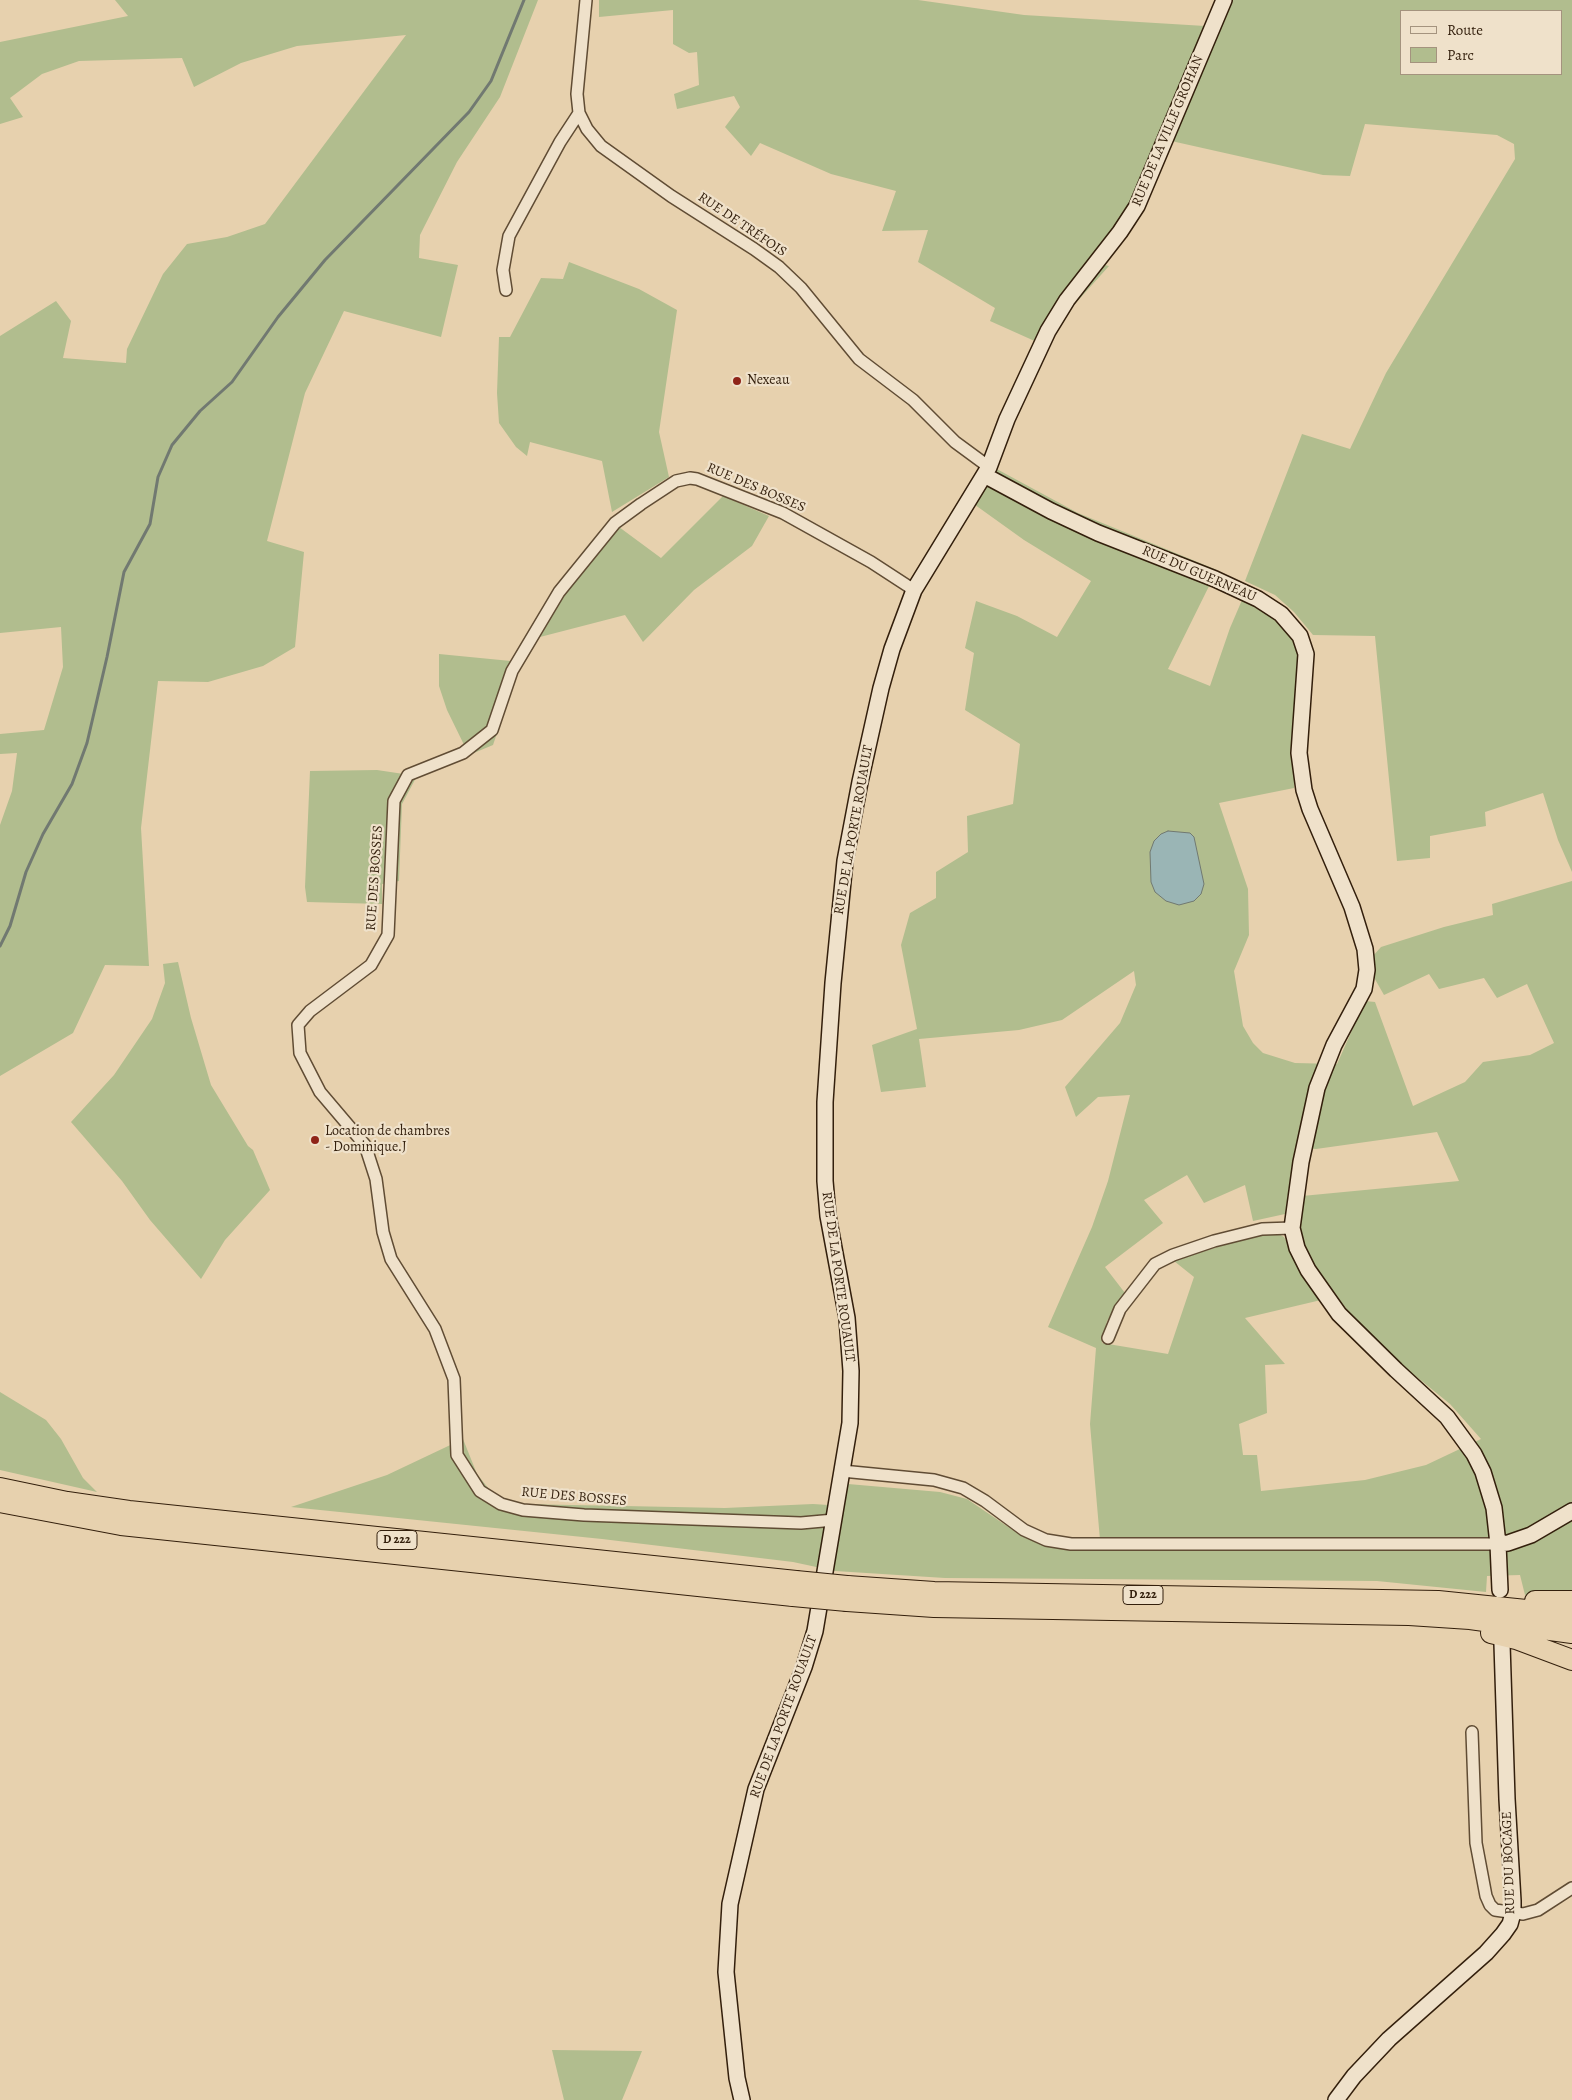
<!DOCTYPE html>
<meta charset="utf-8">
<style>
body{margin:0}
#map{position:relative;width:1572px;height:2100px;overflow:hidden;background:#e7d1ae;font-family:Alegreya,serif}
canvas{display:block}
.legend{position:absolute;left:1400px;top:10px;width:162px;height:65px;box-sizing:border-box;background:#efe1ca;border:1px solid #a4937e;margin:0;padding:6px 9px;list-style:none;font-size:15px;color:#331f0c}
.legend li{display:flex;align-items:center;gap:10px;height:25px}
.legend b{width:25px;border:1px solid #a4937e}
</style>
<div id="map">
<canvas width="1572" height="2100"></canvas>
<ul class="legend">
<li><b style="height:6px;background:#efe1ca"></b>Route</li>
<li><b style="height:14px;background:#b1bd8e"></b>Parc</li>
</ul>
</div>
<script>
const ctx = document.querySelector('canvas').getContext('2d');
ctx.lineJoin = 'round';
function fill(path, color) { ctx.fillStyle = color; ctx.fill(path, 'evenodd'); }
const toPath = rows => new Path2D(rows.map(r => 'M' + r).join(''));
function strokePath(path, color, width, dash) { ctx.strokeStyle = color; ctx.lineWidth = width; ctx.lineCap = dash ? 'butt' : 'round'; ctx.setLineDash(dash || []); ctx.stroke(path); }
function label(font, color, halo, rows, align = 'center') {
  ctx.font = font + ' Alegreya,serif'; ctx.lineWidth = 4.5; ctx.setLineDash([]); ctx.textBaseline = 'middle'; ctx.strokeStyle = halo; ctx.fillStyle = color; for (const [text, x, y, turn = 0] of rows) {
    ctx.save(); ctx.translate(x, y); ctx.rotate((+turn || 0) * Math.PI / 180); ctx.textAlign = isNaN(turn) ? turn : align; if (halo) ctx.strokeText(text, 0, 0); ctx.fillText(text, 0, 0); ctx.restore();
  }
}
const green = toPath([
 [115,0,538,0,500,97,457,162,420,235,419,258,458,265,441,337,344,311,305,393,267,541,304,552,295,647,263,666,208,682,158,681,141,828,149,966,105,965,73,1033,0,1076,0,825,12,791,17,753,0,754,0,734,44,730,63,667,61,627,0,633,0,336,56,301,71,321,63,358,126,363,127,349,163,274,187,244,227,237,265,224,406,35,297,46,241,63,194,87,182,58,79,61,42,74,10,98,23,117,0,124,0,42,128,16],
 [599,0,918,0,1024,15,1205,26,1216,0,1572,0,1572,872,1558,840,1543,793,1485,812,1486,826,1430,836,1430,858,1397,861,1375,636,1313,635,1294,612,1275,595,1245,581,1302,434,1350,449,1386,373,1515,159,1514,144,1497,135,1365,124,1350,176,1323,175,1158,138,1131,205,1102,245,1088,261,1109,266,1074,305,1048,347,990,321,995,308,918,262,928,230,882,231,896,191,831,174,760,143,751,156,725,127,740,107,734,96,677,109,674,94,699,85,697,52,689,53,673,44,673,10,599,17],
 [1401,11,1561,11,1561,74,1401,74],
 [569,262,639,289,677,310,659,432,669,477,612,512,602,461,530,442,527,456,516,447,499,423,497,393,499,337,510,337,541,278,563,279],
 [993,467,1078,513,1217,570,1168,669,1210,686,1230,628,1242,600,1271,617,1291,635,1299,651,1294,746,1294,788,1219,803,1248,889,1249,935,1234,971,1243,1026,1253,1043,1263,1053,1295,1063,1337,1064,1365,1001,1375,1002,1413,1106,1465,1082,1483,1062,1530,1055,1554,1043,1527,984,1497,998,1484,978,1439,989,1429,974,1384,995,1372,974,1372,957,1381,947,1444,927,1493,915,1492,904,1572,881,1572,1591,1525,1595,1520,1575,1487,1576,1486,1592,1377,1581,945,1578,835,1571,793,1562,602,1539,291,1507,387,1475,463,1439,477,1474,493,1494,521,1504,725,1508,813,1504,844,1506,848,1484,940,1492,967,1499,1023,1537,1100,1540,1090,1424,1096,1348,1048,1327,1092,1227,1108,1181,1130,1095,1098,1097,1076,1117,1065,1087,1120,1023,1136,985,1134,971,1062,1020,1019,1030,919,1039,926,1087,881,1092,872,1045,917,1029,901,945,910,913,936,898,936,872,968,852,967,816,1013,804,1020,744,965,710,974,653,965,648,976,601,1017,616,1057,637,1091,581,1024,540,971,502],
 [1437,1132,1459,1181,1302,1196,1298,1215,1300,1236,1313,1264,1348,1311,1402,1365,1450,1404,1481,1439,1426,1465,1365,1480,1261,1491,1257,1455,1243,1455,1239,1424,1267,1413,1265,1365,1285,1364,1245,1318,1321,1300,1284,1237,1277,1233,1263,1234,1230,1243,1174,1261,1194,1277,1168,1354,1102,1343,1107,1321,1125,1293,1105,1267,1163,1223,1144,1200,1187,1175,1204,1203,1245,1185,1253,1221,1285,1214,1295,1147,1316,1149],
 [723,496,769,516,752,546,694,590,643,642,625,615,540,637,573,581,619,527,661,558],
 [439,654,521,662,493,745,469,755,447,710,439,686],
 [377,770,417,776,402,804,399,881,382,884,382,904,307,902,305,887,310,771],
 [178,962,191,1018,211,1085,248,1146,253,1150,270,1190,225,1240,201,1279,150,1220,122,1181,71,1122,114,1075,152,1019,165,983,163,964],
 [0,1392,46,1420,61,1439,83,1478,97,1492,0,1470],
 [552,2050,642,2051,622,2100,564,2100]
]);
const water = toPath([
 [1168,831,1190,833,1194,837,1204,884,1201,894,1194,901,1179,905,1166,901,1155,892,1151,882,1150,852,1154,841,1161,834,1168,831]
]);
const stream = toPath([
 [0,946,10,926,26,872,43,834,72,784,87,743,107,657,124,572,150,524,158,477,172,445,200,411,232,382,278,317,325,260,469,112,491,81,524,0]
]);
const street = toPath([
 [586,0,577,94,579,113,587,129,601,146,671,196,754,249,779,267,801,288,859,359,913,400,955,442,989,467],
 [506,290,503,270,509,236,560,142,579,113],
 [1108,1338,1120,1309,1155,1264,1173,1255,1214,1241,1262,1229,1292,1228],
 [842,1471,934,1480,963,1488,985,1501,1024,1530,1046,1540,1071,1544,1498,1544],
 [834,1520,801,1523,584,1515,523,1510,501,1504,480,1491,457,1455,454,1379,435,1329,391,1259,383,1232,376,1179,365,1145,320,1092,300,1053,298,1025,310,1011,371,965,388,935,394,801,408,775,463,753,492,730,512,671,559,592,615,523,641,504,676,481,690,478,697,479,783,513,871,562,914,590],
 [1472,1732,1476,1843,1486,1896,1490,1905,1495,1910,1523,1914,1538,1910,1572,1888]
]);
const secondary = toPath([
 [984,475,1051,511,1098,533,1215,579,1258,599,1281,614,1300,636,1306,654,1299,753,1304,790,1310,809,1352,907,1365,949,1367,970,1364,989,1334,1045,1317,1088,1301,1162,1292,1228,1297,1248,1308,1270,1339,1314,1396,1370,1447,1417,1474,1454,1483,1472,1494,1508,1498,1544,1500,1590],
 [1498,1544,1508,1543,1531,1535,1572,1511],
 [742,2100,737,2078,726,1972,730,1904,756,1789,804,1667,815,1631,850,1423,851,1371,847,1318,828,1216,825,1181,825,1102,833,983,845,861,860,782,881,688,892,649,914,590,989,467,1007,419,1048,331,1067,300,1120,232,1137,206,1224,0],
 [1336,2100,1354,2076,1389,2039,1486,1953,1503,1934,1510,1924,1513,1913,1513,1901,1507,1799,1502,1644]
]);
const highway = toPath([
 [0,1488,67,1502,129,1511,796,1581],
 [0,1502,121,1525,793,1596],
 [847,1586,934,1592,1438,1601,1526,1610,1572,1617],
 [847,1601,934,1607,1409,1615,1470,1619,1572,1633],
 [1535,1601,1572,1601],
 [1491,1633,1516,1639,1572,1660]
]);
const highwayBridge = toPath([
 [796,1581,847,1586],
 [793,1596,847,1601]
]);
const markers = [
 [737,381,5,"#8f2418"],
 [315,1140,5,"#8f2418"]
];
const shields = [
 [397,1540,40],
 [1143,1595,40]
];
const shieldNames = [
 ["D 222",397,1540],
 ["D 222",1143,1595]
];
const streetNames = [
 ["RUE DE LA VILLE GROHAN",1168,131,-67],
 ["RUE DE TRÉFOIS",742,225,34],
 ["RUE DES BOSSES",756,488,23],
 ["RUE DU GUERNEAU",1199,574,23],
 ["RUE DE LA PORTE ROUAULT",854,830,-80],
 ["RUE DES BOSSES",375,878,-86],
 ["RUE DE LA PORTE ROUAULT",838,1277,82],
 ["RUE DES BOSSES",574,1497,5],
 ["RUE DE LA PORTE ROUAULT",784,1717,-70],
 ["RUE DU BOCAGE",1509,1863,-92]
];
const poiNames = [
 ["Nexeau",747,381],
 ["Location de chambres",325,1132],
 ["- Dominique.J",325,1148]
];
fill(green, '#b1bd8e');
fill(water, '#9ab5b5');
strokePath(water, '#717971', 1);
strokePath(stream, '#717971', 3);
strokePath(street, '#604c34', 14);
strokePath(secondary, '#331f0c', 18);
strokePath(highway, '#331f0c', 22);
strokePath(street, '#efe1ca', 11);
strokePath(secondary, '#efe1ca', 15);
strokePath(highway, '#e7d1ae', 20);
strokePath(highwayBridge, '#331f0c', 22, []);
strokePath(highwayBridge, '#e7d1ae', 20);
for (const [x, y, r, color] of markers) { const dot = new Path2D(); dot.arc(x, y, r, 0, 2 * Math.PI); ctx.fillStyle = color; ctx.fill(dot); strokePath(dot, '#efe1ca', 2); }
for (const [x, y, w] of shields) { const box = new Path2D(); box.roundRect(x - w / 2, y - 9.5, w, 19, 4); ctx.fillStyle = '#efe1ca'; ctx.fill(box); strokePath(box, '#331f0c', 1); }
label('bold 12px', '#331f0c', null, shieldNames);
label('14px', '#331f0c', '#efe1ca', streetNames);
label('14px', '#331f0c', '#efe1ca', poiNames, 'left');
</script>
